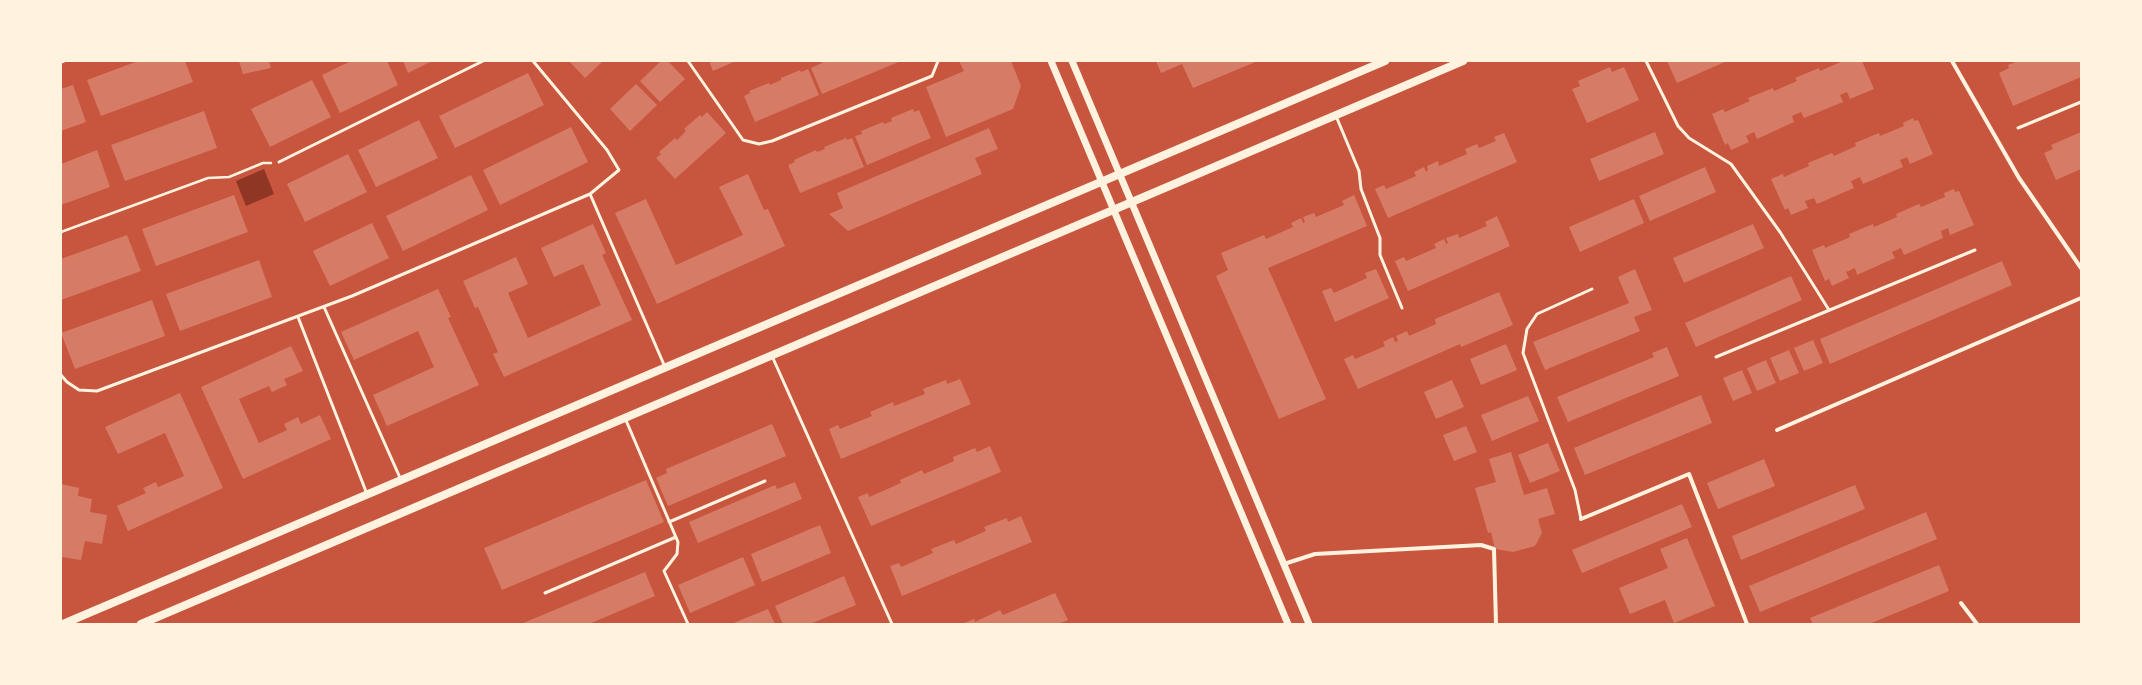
<!DOCTYPE html>
<style>
body{margin:0}
#map{position:relative;width:2142px;height:685px;overflow:hidden;background:#c8553d;font-family:"Open Sans",sans-serif}
canvas{display:block}
.frame{position:absolute;inset:0;border:62px solid #fff3e0;pointer-events:none}
</style>
<div id="map">
<canvas width="2142" height="685"></canvas>
<div class="frame"></div>
</div>
<script>
const ctx = document.querySelector('canvas').getContext('2d');
ctx.lineJoin = 'round';
function fill(path, color) { ctx.fillStyle = color; ctx.fill(path, 'evenodd'); }
const toPath = rows => new Path2D(rows.map(r => 'M' + r).join(''));
function strokePath(path, color, width, dash) { ctx.strokeStyle = color; ctx.lineWidth = width; ctx.lineCap = dash ? 'butt' : 'round'; ctx.setLineDash(dash || []); ctx.stroke(path); }
const water = toPath([
 [264,169,274,194,246,206,236,181]
]);
const building = toPath([
 [138,61,185,61,193,82,101,116,87,80],
 [239,61,269,61,271,68,243,74],
 [351,61,387,61,398,85,340,113,322,75],
 [403,61,432,61,408,73],
 [569,61,603,61,585,78],
 [661,61,668,61,685,79,660,102,640,81],
 [709,61,736,61,713,71],
 [821,61,901,61,822,94,811,68,822,63],
 [959,61,1011,61,1021,86,1013,109,946,137,926,87,964,71],
 [1156,61,1258,61,1193,88,1182,64,1161,73],
 [1667,61,1727,61,1677,83],
 [1843,61,1862,61,1874,89,1850,99,1847,92,1840,95,1843,102,1804,118,1801,112,1792,116,1794,122,1757,139,1754,132,1746,136,1749,142,1731,150,1728,143,1725,145,1712,114,1723,109,1725,112,1750,101,1748,98,1773,88,1774,91,1797,81,1795,78,1819,68,1820,71],
 [2018,61,2081,61,2081,77,2013,106,1999,73,2009,68,2008,65],
 [1610,67,1612,72,1624,67,1639,100,1587,123,1572,89,1580,86,1578,81],
 [808,69,819,95,755,122,744,96,750,93,749,91,769,83,770,85,781,80,781,78,800,70,801,72],
 [528,73,544,105,455,148,439,116],
 [312,80,331,117,270,147,251,109],
 [636,84,657,105,630,131,610,109],
 [73,85,86,122,61,131,61,89],
 [913,109,914,112,919,110,931,138,867,165,855,136,862,134,861,131,883,122,884,124,892,121,891,118],
 [204,111,217,148,125,181,111,145],
 [707,112,726,133,675,179,656,158,661,154,659,152,675,138,677,140,686,131,684,129,700,115,702,117],
 [1913,118,1914,121,1918,120,1933,154,1910,164,1907,157,1900,160,1903,167,1863,184,1860,177,1851,181,1854,188,1817,204,1814,198,1805,201,1808,208,1791,215,1788,208,1785,210,1771,179,1783,174,1784,177,1809,166,1808,163,1832,153,1834,156,1856,146,1855,143,1879,133,1880,136,1904,126,1903,123],
 [419,120,438,158,376,187,358,150],
 [571,127,588,162,500,205,483,170],
 [989,128,998,149,975,158,982,174,848,231,829,214,843,208,837,193],
 [1655,132,1664,154,1599,181,1590,159],
 [2081,132,2081,169,2056,180,2044,153,2053,149,2051,145],
 [1504,133,1517,162,1388,218,1375,189,1384,185,1386,189,1416,176,1414,172,1424,167,1426,172,1428,170,1427,166,1438,161,1439,166,1467,154,1465,149,1477,144,1479,148,1496,141,1494,137],
 [846,138,847,140,852,138,864,167,800,193,788,165,795,162,794,160,816,150,817,152,825,149,824,147],
 [97,150,110,187,61,205,61,164],
 [348,154,367,192,305,222,287,184],
 [1705,167,1716,192,1650,221,1639,196],
 [748,174,764,210,768,209,785,246,657,304,615,213,646,199,676,265,743,235,719,187],
 [471,175,488,210,403,251,386,216],
 [1954,189,1955,192,1959,191,1974,225,1950,235,1948,228,1941,231,1943,238,1904,255,1901,248,1892,252,1895,258,1857,275,1855,268,1846,272,1849,278,1832,286,1829,279,1825,281,1812,250,1824,245,1825,248,1850,237,1849,234,1873,224,1874,227,1897,217,1896,214,1919,204,1921,207,1945,197,1944,193],
 [234,195,248,232,156,266,142,229],
 [1354,195,1367,226,1268,268,1326,399,1279,419,1216,276,1228,270,1221,253,1264,235,1266,239,1293,227,1291,223,1301,218,1303,223,1305,222,1303,217,1314,213,1316,217,1344,205,1342,201],
 [1634,199,1644,223,1580,252,1569,227],
 [1497,216,1510,246,1408,291,1395,261,1404,257,1406,261,1436,248,1434,244,1444,239,1446,244,1448,243,1446,238,1458,234,1459,238,1487,226,1485,222],
 [372,223,389,258,330,286,313,251],
 [593,224,606,253,602,255,632,320,504,377,493,354,498,352,478,307,475,308,463,281,516,257,528,284,508,293,528,338,601,305,583,264,554,277,541,248],
 [1753,224,1764,248,1684,283,1673,258],
 [127,235,141,271,61,300,61,259],
 [259,260,272,297,180,331,166,294],
 [2002,261,2012,285,1830,364,1820,339],
 [1376,269,1389,298,1335,322,1322,291,1331,288,1334,293,1367,278,1365,273],
 [1635,269,1652,310,1634,317,1640,331,1545,370,1533,342,1629,303,1618,277],
 [1791,276,1802,300,1696,347,1685,323],
 [438,289,451,317,448,318,479,385,387,426,373,395,434,367,418,331,354,360,341,332],
 [1499,292,1513,325,1461,347,1460,344,1358,389,1344,359,1353,355,1355,359,1385,346,1383,342,1393,337,1395,342,1398,341,1396,336,1407,331,1409,336,1436,324,1435,319],
 [152,300,165,336,75,369,61,333],
 [1813,340,1823,363,1804,371,1794,348],
 [1506,344,1517,370,1481,385,1470,359],
 [291,346,303,371,284,379,287,385,272,392,269,386,239,399,259,443,287,430,284,424,298,417,301,424,320,415,331,439,243,479,201,387],
 [1667,347,1679,376,1568,422,1557,397,1654,357,1652,353],
 [1789,350,1799,373,1780,381,1770,358],
 [1766,360,1776,383,1757,391,1747,368],
 [1742,370,1752,393,1733,401,1723,378],
 [960,379,971,404,841,459,829,429,838,425,840,429,872,416,870,412,893,402,894,406,925,394,923,389,946,380,947,384],
 [1452,380,1464,407,1436,419,1424,392],
 [180,393,223,488,128,531,117,506,146,493,143,488,156,482,158,487,184,476,165,433,118,454,105,427],
 [1701,395,1712,423,1585,475,1574,448],
 [1528,396,1539,421,1492,441,1481,415],
 [772,424,786,456,668,506,656,478,667,473,666,469],
 [1466,426,1477,452,1454,461,1443,435],
 [1548,443,1560,471,1530,483,1518,455],
 [990,446,1001,472,871,526,858,497,868,493,869,497,901,483,900,480,922,470,924,474,954,461,953,457,975,448,977,452],
 [1511,452,1524,495,1547,488,1555,514,1538,519,1542,533,1535,546,1513,552,1495,549,1491,532,1488,533,1475,488,1496,482,1489,459],
 [1764,459,1775,486,1718,509,1707,483],
 [646,480,664,522,502,590,484,548],
 [795,482,802,499,698,543,689,522,775,485,777,489],
 [61,484,79,488,78,496,92,499,90,512,107,515,102,544,85,541,81,560,61,557],
 [1855,485,1865,509,1741,560,1732,536],
 [1682,504,1692,527,1582,573,1572,550],
 [1926,512,1937,539,1760,612,1749,586],
 [1021,516,1032,542,902,596,890,566,899,563,901,567,933,553,931,549,954,540,956,544,986,531,984,527,1007,518,1008,522],
 [820,525,831,553,762,582,751,554],
 [1687,538,1715,606,1674,623,1665,600,1630,614,1619,588,1668,568,1660,549],
 [743,557,755,585,690,613,678,585],
 [1939,565,1949,591,1869,624,1813,624,1810,618],
 [645,572,655,596,589,624,521,624],
 [844,576,856,605,810,624,783,624,775,606],
 [1055,593,1068,620,1058,624,962,624,974,619,975,622,1000,610,1003,615],
 [768,609,775,624,731,624]
]);
const path = toPath([
 [61,232,208,178,229,177,263,163,271,163]
]);
const service = toPath([
 [688,61,743,140,759,144,772,141,932,76,938,61],
 [1646,61,1678,126,1689,138,1731,164,1780,232,1829,310],
 [61,62,64,61],
 [1336,116,1359,171,1361,189,1380,238,1380,255,1402,308],
 [2018,128,2081,102],
 [279,162,483,61],
 [590,194,665,367],
 [324,307,401,480],
 [298,317,367,494],
 [772,356,892,624],
 [1716,357,1975,250],
 [61,375,67,382,79,390,97,391,352,296,590,194,619,170,607,150,533,61],
 [625,418,678,542,677,554,664,571,688,624],
 [1581,519,1575,490,1523,353,1527,329,1537,314,1592,289],
 [669,522,765,481],
 [545,593,676,537]
]);
const minor = toPath([
 [1952,61,2019,178,2081,268],
 [1777,430,2081,298],
 [1581,519,1689,474,1747,624],
 [1284,564,1315,554,1481,545,1494,549,1496,624],
 [1961,603,1977,624]
]);
const tertiary = toPath([
 [1051,61,1288,624],
 [1072,61,1309,624]
]);
const secondary = toPath([
 [63,624,1385,61],
 [141,624,1463,61]
]);
fill(water, '#8f3625');
fill(building, '#d67c66');
strokePath(path, '#fff3e0', 2.5);
strokePath(service, '#fff3e0', 3);
strokePath(minor, '#fff3e0', 4);
strokePath(tertiary, '#fff3e0', 7);
strokePath(secondary, '#fff3e0', 8);
</script>
